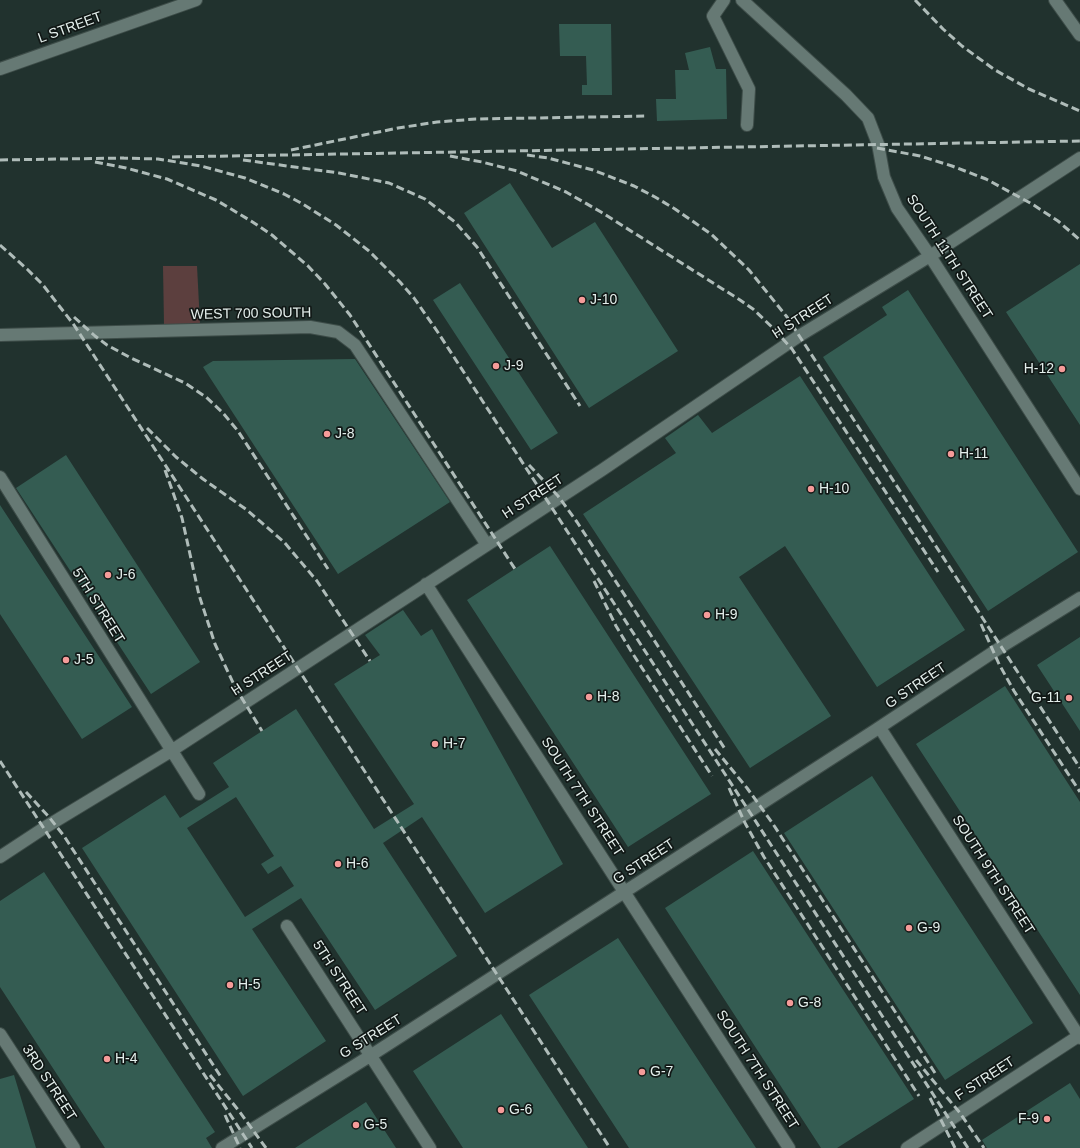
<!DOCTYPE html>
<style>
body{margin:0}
canvas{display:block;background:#21322e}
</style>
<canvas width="1080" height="1148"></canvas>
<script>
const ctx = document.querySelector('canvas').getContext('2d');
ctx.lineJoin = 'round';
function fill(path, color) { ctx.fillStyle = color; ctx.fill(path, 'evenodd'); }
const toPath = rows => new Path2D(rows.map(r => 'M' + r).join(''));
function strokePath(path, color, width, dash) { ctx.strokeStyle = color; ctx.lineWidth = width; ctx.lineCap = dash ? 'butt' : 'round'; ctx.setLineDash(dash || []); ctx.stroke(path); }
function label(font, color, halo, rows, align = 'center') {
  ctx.font = font + ' Helvetica,sans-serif'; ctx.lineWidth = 3.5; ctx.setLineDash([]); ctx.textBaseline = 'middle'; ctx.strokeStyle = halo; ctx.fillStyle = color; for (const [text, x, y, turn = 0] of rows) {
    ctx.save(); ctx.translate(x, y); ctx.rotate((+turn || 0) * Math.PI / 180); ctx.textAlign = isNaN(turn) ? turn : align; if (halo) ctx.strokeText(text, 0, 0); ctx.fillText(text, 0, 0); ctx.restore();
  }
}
const green = toPath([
 [163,266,197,266,200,324,164,324]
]);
const building = toPath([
 [559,24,611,24,612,95,582,95,582,85,587,85,586,56,560,56],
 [710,47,716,69,726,69,727,119,657,121,656,99,676,99,675,70,689,70,685,53],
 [510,183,552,248,595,222,678,351,589,408,464,213],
 [1080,264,1080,425,1006,312],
 [460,283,558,433,531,450,433,300],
 [908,290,1078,552,988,611,823,357,887,315,882,307],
 [355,359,450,502,338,574,203,367,213,361],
 [800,376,965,630,877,687,785,546,739,577,831,716,750,768,583,514,676,453,665,438,698,415,712,433],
 [66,455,200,662,151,694,16,488],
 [0,505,132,707,82,739,0,614],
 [550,546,711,794,628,847,467,600],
 [403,610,421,636,432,629,563,864,485,913,422,817,383,843,457,956,375,1010,301,898,252,929,326,1041,243,1096,82,848,165,795,180,818,229,787,213,763,296,709,374,829,414,804,334,684,380,655,365,635],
 [236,797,274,856,261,864,268,874,281,866,294,886,245,917,187,828],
 [1080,637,1080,731,1037,665],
 [1005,686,1080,802,1080,995,916,744],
 [872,776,1033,1023,945,1080,784,833],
 [753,851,914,1099,837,1148,821,1148,665,908],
 [44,872,215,1132,206,1138,212,1148,105,1148,0,987,0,901],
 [618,938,756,1148,629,1148,529,995],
 [501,1014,588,1148,463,1148,413,1071],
 [14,1075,36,1148,0,1148,0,1079],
 [1070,1083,1080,1099,1080,1148,987,1148,982,1140],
 [366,1102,396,1148,295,1148]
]);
const minor = toPath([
 [724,0,713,16,749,89,747,125],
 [742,0,846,95,868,118,878,144,884,177,897,208,930,256,1080,489],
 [1055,0,1080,35],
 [0,69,196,0],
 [0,335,310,327,338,332,355,345,487,545],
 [0,477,199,794],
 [426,584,789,1148],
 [880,728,1080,1038],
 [0,857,44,828,171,751,602,470,799,336,930,256,1080,158],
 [287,926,430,1148],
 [0,1034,74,1148],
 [222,1148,370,1056,874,731,1001,647,1080,598],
 [907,1148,1080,1035]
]);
const rail = toPath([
 [915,0,943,29,962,46,995,70,1029,89,1080,111],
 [877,148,920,156,952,166,986,179,1032,204,1058,221,1080,240],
 [291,150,398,128,437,122,476,119,648,116],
 [527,155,548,158,593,170,634,186,655,197,675,209,711,234,749,270,787,317,1080,768],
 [450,156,482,162,517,171,566,192,601,212,740,300,753,309,774,329,792,349,938,572],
 [172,157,1080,141],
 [120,158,158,159,201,166,245,178,284,194,301,203,336,225,369,251,400,282,414,298,437,331,968,1148],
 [0,160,124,158],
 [243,160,339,173,389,183,425,199,455,222,477,247,580,406],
 [95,162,126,168,167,179,216,200,251,221,272,235,308,266,325,284,350,315,515,569],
 [0,245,27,269,43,285,74,325,610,1148],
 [74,317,95,336,107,345,131,358,185,383,206,397,223,413,238,431,328,569],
 [147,428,176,457,203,479,247,510,284,542,317,581,370,661],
 [529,465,558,496,577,522,725,749],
 [165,470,182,518,199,595,215,644,235,687,262,731],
 [594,581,616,626,631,651,712,776],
 [981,624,999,664,1014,691,1080,792],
 [715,749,747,788,773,824,935,1073],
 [0,761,252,1148],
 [729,788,745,823,764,857,919,1096],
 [26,792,49,817,64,836,221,1077],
 [916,1060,960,1113,984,1148],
 [210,1075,239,1111,266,1148],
 [930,1098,955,1148],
 [225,1115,240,1148]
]);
const markers = [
 [582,300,4,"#f59b99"],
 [496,366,4,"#f59b99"],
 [1062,369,4,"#f59b99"],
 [327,434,4,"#f59b99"],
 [951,454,4,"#f59b99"],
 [811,489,4,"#f59b99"],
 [108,575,4,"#f59b99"],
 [707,615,4,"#f59b99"],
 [66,660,4,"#f59b99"],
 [589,697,4,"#f59b99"],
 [1069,698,4,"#f59b99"],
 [435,744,4,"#f59b99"],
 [338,864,4,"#f59b99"],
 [909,928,4,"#f59b99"],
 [230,985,4,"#f59b99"],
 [790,1003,4,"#f59b99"],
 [107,1059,4,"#f59b99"],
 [642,1072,4,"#f59b99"],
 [501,1110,4,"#f59b99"],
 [1047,1119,4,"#f59b99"],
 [356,1125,4,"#f59b99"]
];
const streetNames = [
 ["L STREET",70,28,-20],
 ["SOUTH 11TH STREET",949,257,57],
 ["WEST 700 SOUTH",251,314,-1],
 ["H STREET",803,317,-33],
 ["H STREET",533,497,-33],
 ["5TH STREET",98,606,58],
 ["H STREET",262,674,-33],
 ["G STREET",916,686,-34],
 ["SOUTH 7TH STREET",582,797,57],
 ["G STREET",644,862,-33],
 ["SOUTH 9TH STREET",993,875,57],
 ["5TH STREET",339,978,57],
 ["G STREET",371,1037,-32],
 ["SOUTH 7TH STREET",757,1070,57],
 ["F STREET",985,1079,-33],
 ["3RD STREET",49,1083,57]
];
const poiNames = [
 ["J-10",590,300],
 ["J-9",504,366],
 ["H-12",1054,369,"right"],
 ["J-8",335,434],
 ["H-11",959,454],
 ["H-10",819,489],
 ["J-6",116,575],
 ["H-9",715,615],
 ["J-5",74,660],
 ["H-8",597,697],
 ["G-11",1061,698,"right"],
 ["H-7",443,744],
 ["H-6",346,864],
 ["G-9",917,928],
 ["H-5",238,985],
 ["G-8",798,1003],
 ["H-4",115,1059],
 ["G-7",650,1072],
 ["G-6",509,1110],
 ["F-9",1039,1119,"right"],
 ["G-5",364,1125]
];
fill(green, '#5c3f3e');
fill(building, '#345c52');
strokePath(minor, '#3e4d49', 14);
strokePath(minor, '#667974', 12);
strokePath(rail, '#afbcb9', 3, [8, 4]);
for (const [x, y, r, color] of markers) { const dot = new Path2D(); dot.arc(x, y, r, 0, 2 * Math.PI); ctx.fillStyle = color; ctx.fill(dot); strokePath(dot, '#111816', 1.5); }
label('14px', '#e4efec', '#111816', streetNames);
label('14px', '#e4efec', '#111816', poiNames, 'left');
</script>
